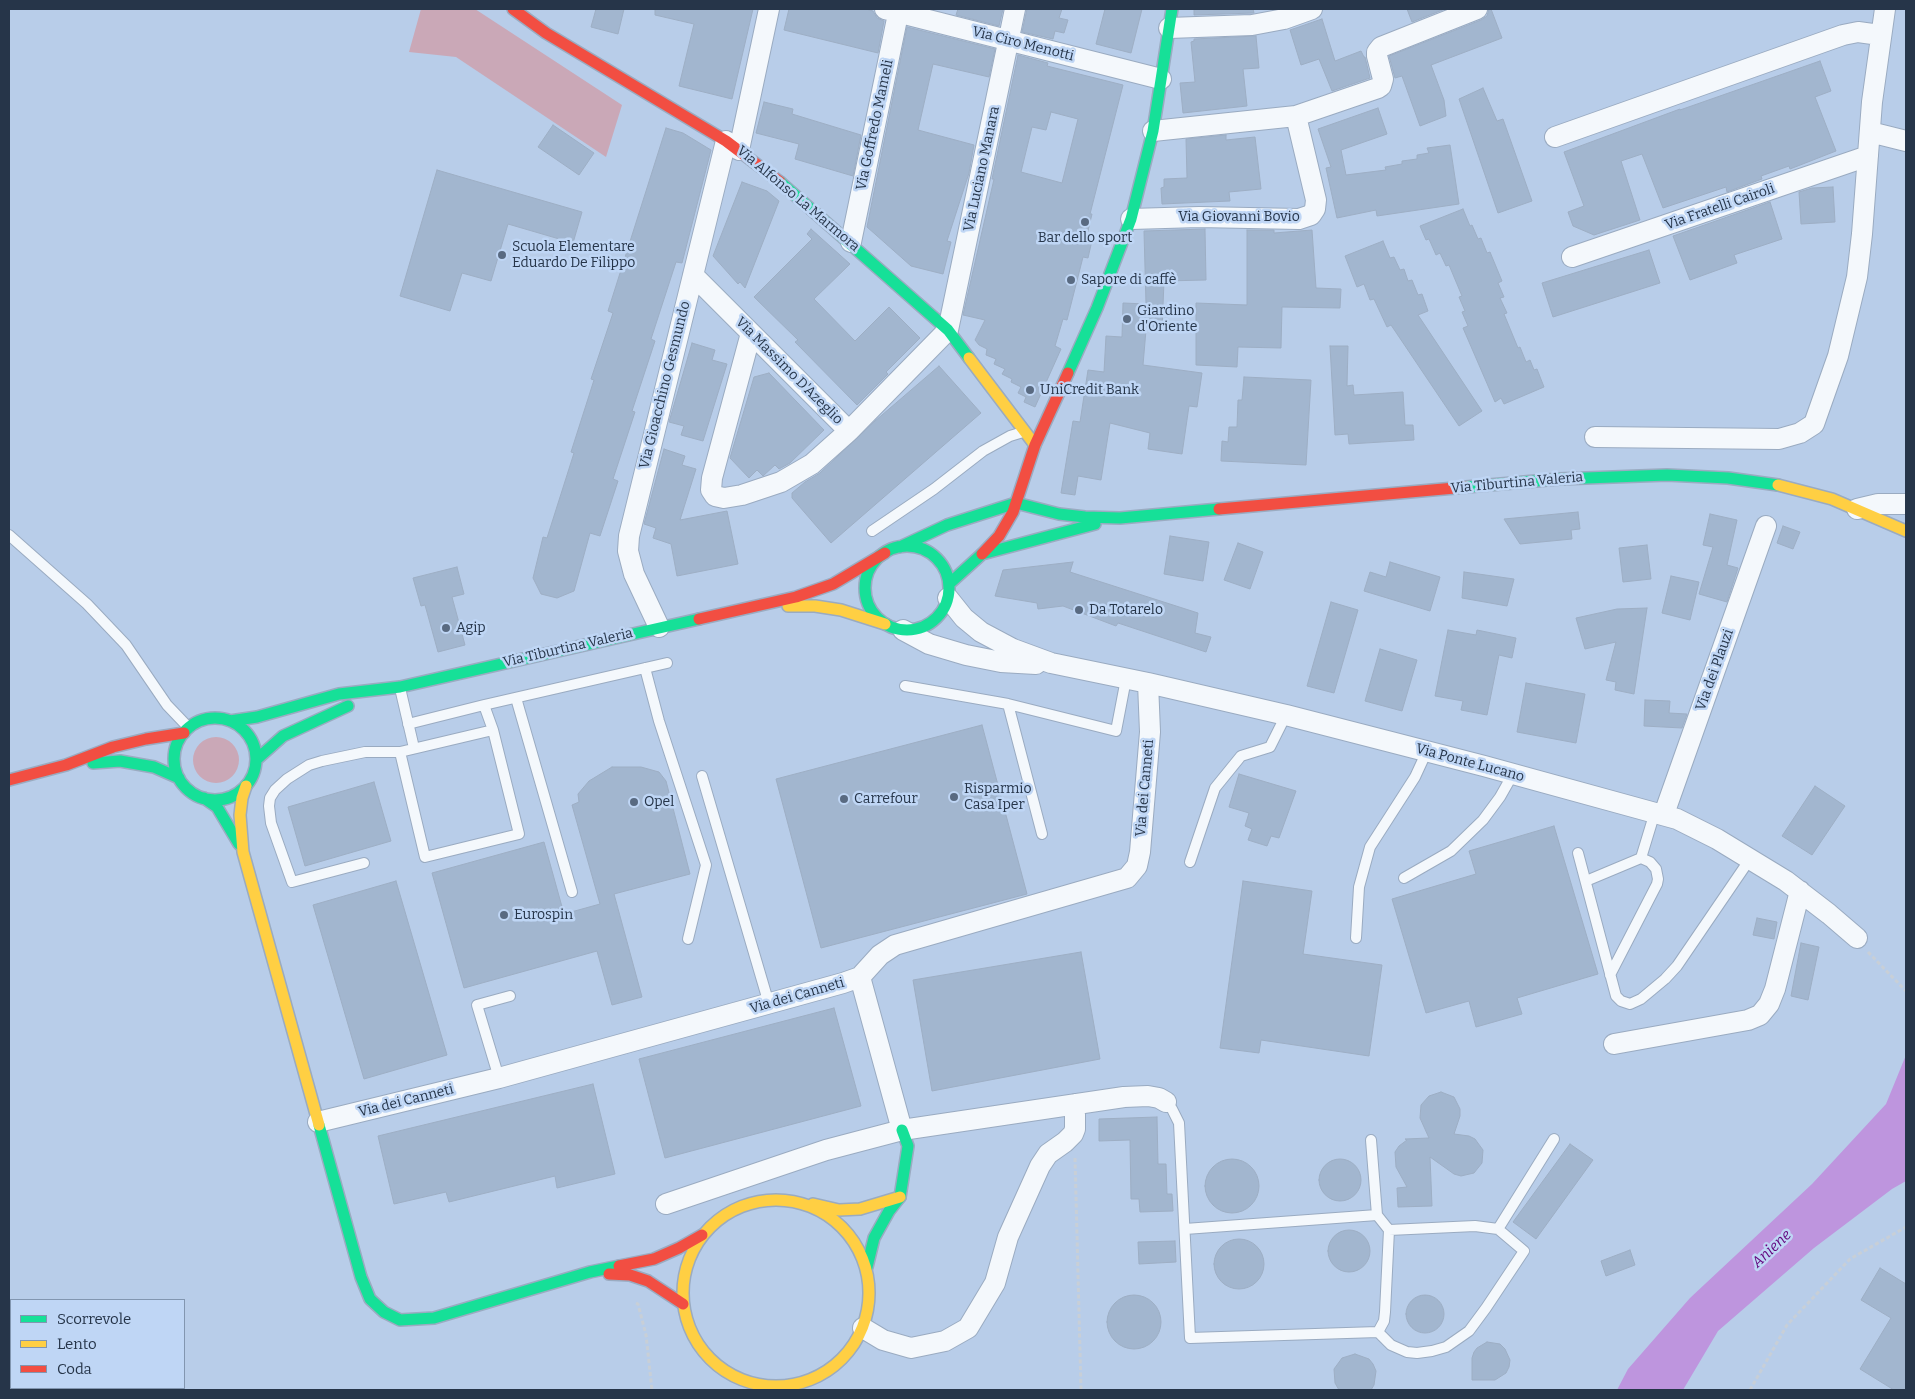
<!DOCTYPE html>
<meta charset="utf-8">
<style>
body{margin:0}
#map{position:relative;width:1915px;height:1399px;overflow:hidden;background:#b8cde9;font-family:Bitter,serif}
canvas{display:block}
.frame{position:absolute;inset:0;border:10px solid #263549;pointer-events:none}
.legend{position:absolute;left:10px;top:1299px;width:175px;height:90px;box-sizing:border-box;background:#bfd6f5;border:1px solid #8296b0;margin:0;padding:6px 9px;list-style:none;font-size:15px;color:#263549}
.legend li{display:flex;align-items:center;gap:10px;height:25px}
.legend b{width:25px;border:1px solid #8296b0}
</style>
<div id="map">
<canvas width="1915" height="1399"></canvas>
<div class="frame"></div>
<ul class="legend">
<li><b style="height:6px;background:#16e098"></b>Scorrevole</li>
<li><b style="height:6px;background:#ffcf43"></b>Lento</li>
<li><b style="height:6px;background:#f24e42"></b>Coda</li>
</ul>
</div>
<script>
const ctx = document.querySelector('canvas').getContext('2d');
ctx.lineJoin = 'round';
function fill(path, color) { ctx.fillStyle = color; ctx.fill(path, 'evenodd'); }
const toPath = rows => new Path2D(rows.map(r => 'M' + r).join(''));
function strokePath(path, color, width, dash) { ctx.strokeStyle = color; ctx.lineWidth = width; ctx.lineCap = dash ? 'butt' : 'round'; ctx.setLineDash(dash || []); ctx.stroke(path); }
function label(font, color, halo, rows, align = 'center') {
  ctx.font = font + ' Bitter,serif'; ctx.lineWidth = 5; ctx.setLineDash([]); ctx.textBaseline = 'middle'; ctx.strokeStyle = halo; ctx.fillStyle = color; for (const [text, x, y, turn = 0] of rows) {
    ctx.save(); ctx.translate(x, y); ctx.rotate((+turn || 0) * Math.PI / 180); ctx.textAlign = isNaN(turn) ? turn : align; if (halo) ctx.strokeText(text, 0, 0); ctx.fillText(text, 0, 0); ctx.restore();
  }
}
const green = toPath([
 [421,9,475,9,622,105,606,157,456,57,409,52],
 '193 760a23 23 0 1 1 46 0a23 23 0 1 1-46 0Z'
]);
const water = toPath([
 [1906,1055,1906,1181,1892,1189,1814,1248,1718,1331,1683,1390,1617,1390,1628,1369,1690,1298,1812,1184,1886,1104]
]);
const building = toPath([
 [596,9,624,9,618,34,591,27,596,9],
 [655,9,753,9,732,99,679,86,694,24,655,15,655,9],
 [789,9,866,9,873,11,877,18,884,21,878,53,784,30,789,9],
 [958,9,1003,9,999,26,956,15,958,9],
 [1027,9,1062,9,1059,18,1068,20,1064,33,1055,31,1053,39,1022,32,1027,9],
 [1105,9,1142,9,1131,53,1096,44,1105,9],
 [1194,9,1253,9,1254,13,1194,15,1194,9],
 [1407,9,1445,9,1412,22,1407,9],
 [1489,9,1491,9,1502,38,1431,65,1444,100,1446,116,1420,126,1402,76,1395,78,1389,56,1481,20,1487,16,1489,9],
 [1322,19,1335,61,1361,51,1364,57,1365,57,1370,78,1332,91,1319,59,1301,65,1290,30,1322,19],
 [907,27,995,49,989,77,933,64,918,130,974,145,969,173,947,241,951,242,943,274,911,266,867,227,907,27],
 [1256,36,1259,68,1243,69,1247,106,1183,113,1180,83,1195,82,1191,42,1194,41,1194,39,1256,36],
 [1018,55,1048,63,1047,66,1123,85,1090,214,1092,214,1087,235,1093,236,1088,258,1083,257,1067,320,1063,319,1055,346,1061,349,1035,407,1024,402,1026,397,1018,393,1021,387,1011,382,1012,379,1002,374,1005,369,994,364,996,359,986,355,987,349,979,345,975,340,985,320,963,315,994,179,992,179,1018,55],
 [1051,112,1078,119,1062,183,1021,172,1032,127,1046,130,1051,112],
 [1820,61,1831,91,1815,97,1836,151,1790,169,1789,166,1761,176,1762,179,1727,192,1726,187,1663,208,1642,154,1621,161,1640,220,1594,235,1573,226,1568,212,1584,206,1564,152,1680,109,1680,110,1820,61],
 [1483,88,1497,121,1503,119,1532,201,1498,213,1459,99,1483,88],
 [764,102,793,109,792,114,861,135,853,176,795,159,799,144,756,133,764,102],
 [1378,108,1387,134,1341,150,1346,175,1386,170,1385,167,1402,164,1402,161,1417,159,1417,155,1429,153,1427,148,1450,145,1459,204,1377,216,1376,210,1337,218,1326,168,1331,167,1318,129,1378,108],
 [553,125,594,153,579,175,538,147,553,125],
 [666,128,683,133,711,150,682,263,676,262,651,339,655,341,632,411,635,412,613,479,618,481,600,536,590,533,574,591,557,598,541,594,533,578,543,537,547,538,574,453,571,452,594,380,591,379,613,313,608,311,666,128],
 [1226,135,1226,140,1255,137,1261,189,1229,192,1230,201,1162,204,1161,188,1164,187,1164,179,1187,178,1186,139,1226,135],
 [437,170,582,212,573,243,508,224,491,281,462,273,450,311,400,296,437,170],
 [742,182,767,191,779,201,745,288,740,282,738,284,713,256,742,182],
 [1833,187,1835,222,1801,224,1799,192,1812,188,1833,187],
 [1770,202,1782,239,1734,255,1737,263,1690,280,1673,236,1770,202],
 [1463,209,1470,226,1472,225,1478,239,1481,238,1487,253,1490,252,1502,281,1498,283,1504,297,1500,298,1507,313,1504,314,1518,348,1520,347,1526,362,1530,360,1534,370,1537,369,1544,387,1504,404,1501,398,1495,402,1463,328,1468,326,1462,312,1465,311,1459,297,1462,296,1449,265,1446,266,1440,253,1436,255,1429,239,1426,240,1420,226,1463,209],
 [811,229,850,264,814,299,855,341,889,307,920,338,886,372,888,374,857,405,795,342,798,340,754,297,812,239,807,234,811,229],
 [1205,229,1206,280,1164,281,1162,331,1146,330,1143,365,1202,373,1197,407,1189,406,1182,454,1148,449,1150,433,1110,423,1101,480,1078,476,1075,495,1061,493,1073,421,1080,422,1088,370,1104,372,1106,336,1122,337,1123,303,1146,304,1144,231,1205,229],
 [1247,230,1274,230,1274,233,1312,230,1316,288,1341,289,1340,308,1282,307,1281,348,1238,347,1237,367,1196,365,1196,303,1247,305,1247,230],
 [1383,241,1390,258,1394,257,1400,270,1404,269,1408,281,1412,280,1418,295,1422,294,1428,311,1418,315,1482,411,1459,426,1391,325,1387,327,1374,299,1370,300,1364,284,1357,287,1345,256,1383,241],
 [1649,250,1660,283,1553,317,1542,283,1649,250],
 [692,343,715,350,712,360,727,364,703,441,681,435,684,426,669,422,692,343],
 [1330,346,1348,346,1347,386,1353,385,1354,395,1403,392,1405,425,1413,425,1414,440,1349,444,1348,434,1335,435,1330,346],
 [939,366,981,413,831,543,792,498,792,493,805,482,820,473,875,421,939,366],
 [769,373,824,430,790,463,779,469,775,465,763,476,757,470,749,478,730,458,754,377,769,373],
 [1244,377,1311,380,1306,465,1221,461,1222,441,1228,442,1229,427,1237,427,1238,400,1242,400,1244,377],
 [664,449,685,456,682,465,696,469,680,520,727,511,738,564,677,576,671,544,653,538,656,528,644,524,664,449],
 [1578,512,1580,529,1571,530,1572,539,1520,544,1504,519,1578,512],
 [1710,514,1737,520,1727,565,1738,568,1727,602,1699,594,1713,547,1703,545,1710,514],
 [1783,526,1800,532,1793,549,1777,543,1783,526],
 [1170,536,1209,542,1203,581,1164,574,1170,536],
 [1238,543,1263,552,1250,589,1224,580,1238,543],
 [1647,545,1651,579,1623,582,1619,548,1647,545],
 [1073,562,1070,572,1198,613,1195,633,1211,637,1206,652,1118,623,1116,626,1063,606,1038,609,1037,603,995,596,1003,570,1073,562],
 [1390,562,1440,577,1430,611,1364,591,1370,572,1386,577,1390,562],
 [457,567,464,594,452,597,465,645,438,652,425,605,421,606,413,578,457,567],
 [1464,572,1514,579,1507,606,1462,598,1464,572],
 [1671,576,1699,582,1690,620,1662,613,1671,576],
 [1331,602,1358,610,1334,693,1307,686,1331,602],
 [1647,608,1634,694,1615,690,1616,682,1606,680,1616,642,1585,649,1576,618,1617,609,1647,608],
 [1448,630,1476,635,1477,630,1516,638,1512,658,1499,655,1487,715,1461,710,1463,701,1435,696,1448,630],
 [1380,649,1417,660,1402,711,1365,701,1380,649],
 [1526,683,1585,694,1576,743,1517,732,1526,683],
 [1645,700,1670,701,1669,713,1687,714,1682,728,1644,726,1645,700],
 [982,725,1027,894,821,948,776,779,982,725],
 [612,767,641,767,659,772,666,781,690,874,614,894,642,997,612,1005,597,951,464,988,432,873,544,842,564,914,600,904,572,805,579,802,578,794,589,781,612,767],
 [1239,774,1296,791,1279,838,1271,836,1267,846,1248,840,1252,829,1245,826,1249,813,1229,807,1239,774],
 [374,782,391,841,305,866,288,807,374,782],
 [1815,786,1845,806,1812,855,1782,836,1815,786],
 [1554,826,1598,974,1517,998,1522,1014,1476,1027,1469,1001,1426,1013,1392,899,1476,874,1469,851,1554,826],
 [396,881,447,1055,364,1079,313,905,396,881],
 [1243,881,1312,891,1303,954,1382,965,1369,1056,1261,1040,1259,1053,1220,1048,1243,881],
 [1757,918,1777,922,1774,939,1753,935,1757,918],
 [1801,943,1819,947,1808,1000,1791,996,1801,943],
 [1081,952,1100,1059,932,1091,913,980,1081,952],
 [834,1008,861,1106,665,1158,639,1059,834,1008],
 [593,1084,615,1174,557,1188,555,1176,449,1202,446,1192,394,1204,378,1136,593,1084],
 [1441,1092,1454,1097,1460,1109,1460,1116,1454,1134,1469,1136,1475,1139,1483,1150,1482,1163,1474,1173,1461,1176,1454,1174,1430,1157,1432,1206,1398,1207,1397,1188,1407,1187,1396,1167,1395,1152,1399,1146,1407,1140,1405,1139,1429,1138,1420,1118,1421,1105,1429,1096,1441,1092],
 [1157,1117,1158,1164,1166,1164,1167,1194,1172,1194,1173,1211,1140,1212,1139,1199,1131,1199,1130,1140,1099,1141,1099,1119,1157,1117],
 [1570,1144,1593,1160,1536,1239,1513,1222,1570,1144],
 '1205 1186a27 27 0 1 1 54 0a27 27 0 1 1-54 0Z',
 '1319 1180a21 21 0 1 1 42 0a21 21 0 1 1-42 0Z',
 '1328 1251a21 21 0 1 1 42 0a21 21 0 1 1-42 0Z',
 '1214 1264a25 25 0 1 1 50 0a25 25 0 1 1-50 0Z',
 [1175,1241,1176,1262,1139,1264,1138,1242,1175,1241],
 [1630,1250,1635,1265,1606,1276,1601,1261,1630,1250],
 [1880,1268,1906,1284,1906,1390,1894,1390,1860,1369,1891,1318,1861,1300,1880,1268],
 '1406 1314a19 19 0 1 1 38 0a19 19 0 1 1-38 0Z',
 '1107 1322a27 27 0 1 1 54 0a27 27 0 1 1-54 0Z',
 [1487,1342,1500,1344,1505,1349,1510,1360,1509,1367,1506,1373,1495,1380,1472,1380,1472,1358,1474,1352,1477,1348,1487,1342],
 [1355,1354,1369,1359,1373,1364,1376,1371,1374,1385,1371,1390,1339,1390,1335,1383,1334,1369,1342,1358,1355,1354]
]);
const path = toPath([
 [1868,952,1906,991],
 [1075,1158,1081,1390],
 [636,1303,638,1304,646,1335,652,1390],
 [1750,1390,1787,1325,1850,1259,1906,1227]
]);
const lane = toPath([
 [872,531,934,489,983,451,1010,436,1023,432],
 [9,535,87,604,126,645,167,705,189,728],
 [645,668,659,721,706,865,688,939],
 [905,686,1008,704,1116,731,1126,679],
 [400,688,414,748],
 [516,698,572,892],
 [1008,704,1042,834],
 [484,705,667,663],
 [408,724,484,705,493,730],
 [493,730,519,834,425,857,400,752,493,730],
 [702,776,769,1004],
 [1578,853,1616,996,1621,1001,1630,1004,1641,999,1665,979,1677,966,1750,859],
 [1190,862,1215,788,1241,756,1270,747,1286,715],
 [364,863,292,882,271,823,269,806,270,798,275,790,287,779,309,765,322,761,365,752,400,752],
 [1404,878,1451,851,1483,820,1500,797,1513,774],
 [1586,881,1641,858,1655,812],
 [1356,938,1359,887,1370,847,1415,777,1427,751],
 [1610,975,1657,884,1658,879,1656,869,1650,862,1641,858],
 [499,1078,477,1005,510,996],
 [1166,1102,1172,1109,1179,1123,1190,1338,1378,1332,1384,1321,1385,1312,1389,1230,1377,1215,1371,1140],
 [1185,1229,1377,1215],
 [1389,1230,1475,1226,1498,1229,1554,1139],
 [1378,1332,1391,1345,1407,1352,1417,1353,1432,1351,1446,1347,1469,1331,1486,1308,1524,1251,1498,1229]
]);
const street = toPath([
 [885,9,1161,79],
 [1169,28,1252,25,1284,19,1312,9],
 [1296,116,1378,88,1381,86,1383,79,1377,56,1377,52,1381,47,1477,9],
 [1870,132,1906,141],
 [1555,137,1843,35,1858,32,1880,35],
 [739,150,769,9],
 [1131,219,1199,217,1299,219,1311,215,1315,209,1316,200,1296,116,1153,131],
 [851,242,899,9],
 [1572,257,1868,156],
 [693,275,849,431,948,330,1015,9],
 [751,333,712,478,711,490,715,496,724,498,742,495,781,482,812,464,849,431],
 [1595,437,1779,439,1800,433,1814,424,1838,356,1857,277,1862,234,1872,102,1885,9],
 [1857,509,1878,504,1906,504],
 [948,598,964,618,981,632,1013,649,1051,663,1148,683,1286,715,1484,766,1677,819,1717,839,1786,881,1829,914,1857,938],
 [659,627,634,574,628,551,629,536,726,141],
 [903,630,929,644,966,655,1001,662,1036,664],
 [1664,814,1766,526],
 [860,977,902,1130],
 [1614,1044,1748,1020,1760,1015,1769,1004,1775,989,1800,891],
 [318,1122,499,1078,843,983,860,977,880,955,895,945,1127,878,1137,866,1140,852,1150,732,1148,683],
 [666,1204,826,1150,902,1130,1124,1097,1148,1096,1159,1098,1166,1102],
 [863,1328,883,1340,911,1348,945,1341,968,1328,995,1283,1008,1237,1040,1166,1048,1154,1065,1142,1073,1134,1075,1129,1075,1104]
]);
const fast = toPath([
 [780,182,948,330,969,358],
 [1068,373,1097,308,1131,219,1153,131,1172,9],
 [1466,487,1559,479,1667,475,1728,478,1778,485],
 '865 588a42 42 0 1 1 84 0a42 42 0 1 1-84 0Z',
 [900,547,947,525,1016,503,1059,514,1085,517,1120,518,1219,509],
 [949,584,982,554,1095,524],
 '174 759a41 41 0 1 1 82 0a41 41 0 1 1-82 0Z',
 [230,721,257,717,339,694,400,687,699,619],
 [256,760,283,736,348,706],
 [93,763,120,761,154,767,179,778],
 [204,798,217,807,239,844],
 [319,1125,361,1277,370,1299,384,1312,400,1320,434,1318,590,1272,619,1266],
 [867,1267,874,1238,889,1211,900,1197,908,1146,902,1130]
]);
const slow = toPath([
 [969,358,1035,445],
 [1778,485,1832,499,1906,531],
 [788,606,815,606,841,610,885,624],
 [246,786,242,798,240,815,243,852,319,1125],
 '683 1293a93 93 0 1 1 186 0a93 93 0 1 1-186 0Z',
 [813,1204,839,1210,860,1209,900,1197]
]);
const jam = toPath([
 [513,9,546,33,726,141,780,182],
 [1219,509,1466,487],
 [982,554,999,536,1013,512,1035,445,1068,373],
 [699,619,796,597,833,584,885,553],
 [9,780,66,765,113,747,146,739,184,733],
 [619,1266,654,1259,679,1248,702,1235],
 [609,1274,630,1275,648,1281,683,1304]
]);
const markers = [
 [1085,222,5,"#596a81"],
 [502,255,5,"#596a81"],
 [1071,280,5,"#596a81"],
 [1127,319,5,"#596a81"],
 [1030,390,5,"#596a81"],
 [1079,610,5,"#596a81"],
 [446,628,5,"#596a81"],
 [954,797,5,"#596a81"],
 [844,799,5,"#596a81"],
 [634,802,5,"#596a81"],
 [504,915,5,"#596a81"]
];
const streetNames = [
 ["Via Ciro Menotti",1023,44,14],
 ["Via Goffredo Mameli",875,125,-78],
 ["Via Luciano Manara",982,169,-78],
 ["Via Alfonso La Marmora",798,199,40],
 ["Via Fratelli Cairoli",1720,207,-19],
 ["Via Giovanni Bovio",1239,217],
 ["Via Massimo D'Azeglio",789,371,45],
 ["Via Gioacchino Gesmundo",665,385,-76],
 ["Via Tiburtina Valeria",1517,483,-5],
 ["Via Tiburtina Valeria",568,648,-13],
 ["Via dei Plauzi",1715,670,-70],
 ["Via Ponte Lucano",1470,763,15],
 ["Via dei Canneti",1145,788,-85],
 ["Via dei Canneti",797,996,-16],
 ["Via dei Canneti",406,1101,-14]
];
const poiNames = [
 ["Bar dello sport",1085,238,"center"],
 ["Scuola Elementare",512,247],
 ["Eduardo De Filippo",512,263],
 ["Sapore di caffè",1081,280],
 ["Giardino",1137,311],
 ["d'Oriente",1137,327],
 ["UniCredit Bank",1040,390],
 ["Da Totarelo",1089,610],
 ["Agip",456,628],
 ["Risparmio",964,789],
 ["Casa Iper",964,805],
 ["Carrefour",854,799],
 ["Opel",644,802],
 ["Eurospin",514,915]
];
const waterNames = [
 ["Aniene",1772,1249,-43]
];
fill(green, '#caa8b7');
fill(water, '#be95de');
fill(building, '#a2b6cf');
strokePath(building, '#9daec4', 1);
strokePath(lane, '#9aabc1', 12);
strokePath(street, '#9aabc1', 22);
strokePath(fast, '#9aabc1', 14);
strokePath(slow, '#9aabc1', 14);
strokePath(jam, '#9aabc1', 14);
strokePath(path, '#c8cfd7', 3, [4, 2.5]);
strokePath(lane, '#f4f8fc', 10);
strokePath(street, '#f4f8fc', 20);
strokePath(fast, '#16e098', 11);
strokePath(slow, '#ffcf43', 11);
strokePath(jam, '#f24e42', 11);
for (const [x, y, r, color] of markers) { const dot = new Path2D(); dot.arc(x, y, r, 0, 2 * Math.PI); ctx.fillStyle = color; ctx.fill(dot); strokePath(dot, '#bfd6f5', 2); }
label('14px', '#263549', '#bfd6f5', streetNames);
label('14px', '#263549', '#bfd6f5', poiNames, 'left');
label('italic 15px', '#62037d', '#bfd6f5', waterNames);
</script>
